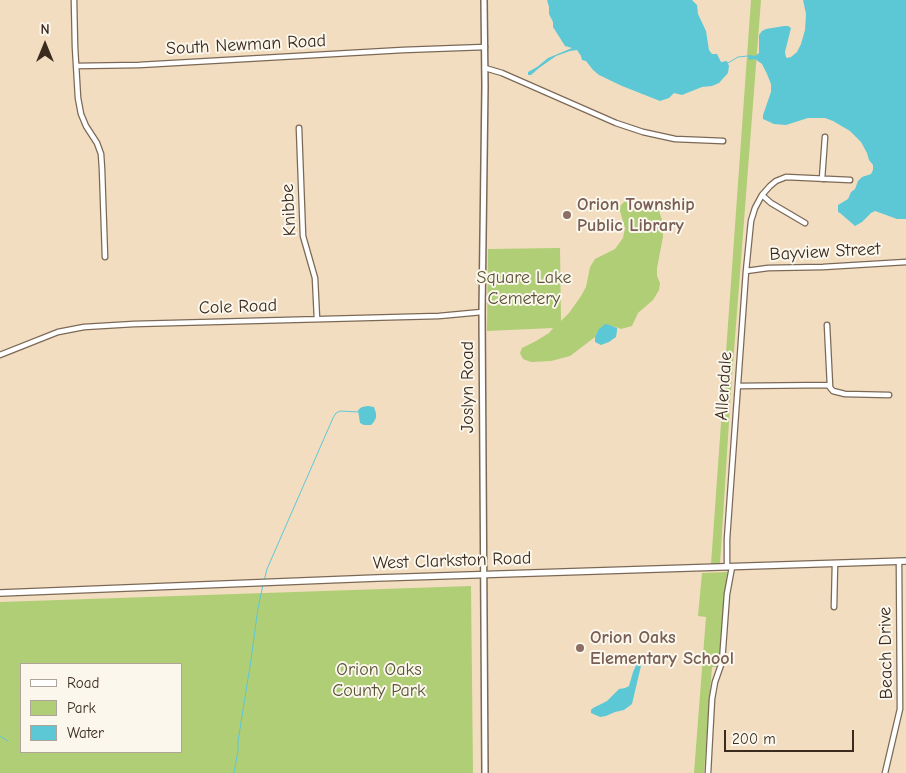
<!DOCTYPE html>
<style>
body{margin:0}
#map{position:relative;width:906px;height:773px;overflow:hidden;background:#f3ddc0;font-family:"Comic Neue",sans-serif}
canvas{display:block}
.legend{position:absolute;left:20px;top:663px;width:162px;height:90px;box-sizing:border-box;background:#fbf7ec;border:1px solid #aea59a;margin:0;padding:6px 9px;list-style:none;font-size:15px;color:#3b2a1e}
.legend li{display:flex;align-items:center;gap:10px;height:25px}
.legend b{width:25px;border:1px solid #aea59a}
.north{position:absolute;left:20px;top:20px;width:50px;height:50px;-webkit-text-stroke:4px #fbf7ec;paint-order:stroke;rotate:0deg;font-size:14px;font-weight:700;line-height:20px;text-align:center;color:#3b2a1e}
.north::after{content:'';display:block;margin:auto;width:18px;height:22px;background:#3b2a1e;clip-path:polygon(50% 0,100% 100%,50% 72%,0 100%)}
.scale{position:absolute;left:724px;top:730px;width:130px;height:22px;box-sizing:border-box;border:2px solid #3b2a1e;border-top:0;padding-left:6px;font-size:15px;line-height:18px;white-space:nowrap;color:#3b2a1e;-webkit-text-stroke:4px #fbf7ec;paint-order:stroke}
</style>
<div id="map">
<canvas width="906" height="773"></canvas>
<ul class="legend">
<li><b style="height:6px;background:#fff"></b>Road</li>
<li><b style="height:14px;background:#afce75"></b>Park</li>
<li><b style="height:14px;background:#5dc8d5"></b>Water</li>
</ul>
<div class="north">N</div>
<div class="scale">200 m</div>
</div>
<script>
const ctx = document.querySelector('canvas').getContext('2d');
ctx.lineJoin = 'round';
function fill(path, color) { ctx.fillStyle = color; ctx.fill(path, 'evenodd'); }
const toPath = rows => new Path2D(rows.map(r => 'M' + r).join(''));
function strokePath(path, color, width, dash) { ctx.strokeStyle = color; ctx.lineWidth = width; ctx.lineCap = dash ? 'butt' : 'round'; ctx.setLineDash(dash || []); ctx.stroke(path); }
function label(font, color, halo, rows, align = 'center') {
  ctx.font = font + ' "Comic Neue",sans-serif'; ctx.lineWidth = 4; ctx.setLineDash([]); ctx.textBaseline = 'middle'; ctx.strokeStyle = halo; ctx.fillStyle = color; for (const [text, x, y, turn = 0] of rows) {
    ctx.save(); ctx.translate(x, y); ctx.rotate((+turn || 0) * Math.PI / 180); ctx.textAlign = isNaN(turn) ? turn : align; if (halo) ctx.strokeText(text, 0, 0); ctx.fillText(text, 0, 0); ctx.restore();
  }
}
const green = toPath([
 [751,0,761,0,731,390,720,564,711,564],
 [631,200,649,201,658,208,662,220,663,237,657,268,657,276,660,283,659,290,653,300,638,313,632,326,621,329,610,325,598,330,595,337,570,356,551,361,531,362,523,359,520,353,522,348,536,341,549,333,553,328,487,331,488,249,560,248,561,321,569,313,581,296,586,287,590,267,595,259,615,249,623,238,625,228,620,211,620,206,625,201],
 [727,572,720,667,712,667,704,773,694,773,706,617,698,616,702,573],
 [471,586,473,773,0,773,0,602],
 [21,664,181,664,181,752,21,752]
]);
const water = toPath([
 [547,0,692,0,697,5,698,14,706,31,709,50,712,54,717,54,721,62,727,61,729,66,728,73,719,83,712,86,702,87,682,95,674,93,669,98,660,101,622,86,599,75,593,70,586,61,582,60,581,56,577,50,570,51,556,56,539,68,531,75,528,75,528,72,537,67,548,58,572,48,565,46,553,27,553,22,549,14,549,7],
 [803,0,906,0,906,219,897,219,875,211,871,213,862,222,855,226,840,213,838,212,838,205,848,199,851,192,855,189,858,181,862,177,871,174,873,170,873,165,869,160,867,153,861,142,850,131,833,121,825,118,808,118,786,125,774,124,763,119,763,115,771,92,771,84,767,74,762,64,755,59,749,60,748,56,749,55,755,56,759,53,759,35,762,31,766,29,784,26,788,26,791,28,785,52,786,57,787,58,791,57,797,52,801,44,805,30,806,14],
 [605,324,610,325,617,328,617,331,616,337,609,342,601,345,595,342,595,337,598,330],
 [368,406,374,407,376,413,376,418,373,423,371,425,364,425,360,423,358,410,362,407],
 [637,663,639,663,641,666,640,670,632,704,624,710,615,712,606,716,600,717,591,713,591,710,593,708,607,701,619,689,625,688,629,686,633,672]
]);
const stream = toPath([
 [728,63,738,57,748,56],
 [264,581,267,569,333,418,336,413,340,411,359,412],
 [0,736,8,741],
 [234,773,238,751,238,741,251,660,258,608,263,585]
]);
const minor = toPath([
 [74,0,75,47,78,98,81,114,86,126,97,143,101,154,102,169,105,257],
 [76,66,139,65,403,50,485,47],
 [485,68,502,73,616,123,643,132,675,139,723,141],
 [299,128,303,236,315,278,317,319],
 [822,179,825,137],
 [762,195,771,203,805,223],
 [746,271,768,268,823,267,906,262],
 [827,325,830,386],
 [0,355,58,332,84,327,134,324,439,316,482,312],
 [738,386,828,385,833,391,845,394,889,395],
 [727,567,727,539,746,271,751,221,755,208,762,195,770,186,776,181,786,177,850,180],
 [834,607,835,564],
 [708,773,712,699,715,682,722,662,727,594,732,567],
 [885,773,900,709,899,561]
]);
const tertiary = toPath([
 [484,0,485,86,482,312,485,773]
]);
const secondary = toPath([
 [0,593,377,578,906,561]
]);
const markers = [
 [567,215,5,"#8d6e63"],
 [580,648,5,"#8d6e63"]
];
const streetNames = [
 ["South Newman Road",246,45,-3],
 ["Knibbe",289,210,-93],
 ["Bayview Street",825,252,-3],
 ["Cole Road",238,307,-2],
 ["Allendale",724,386,-86],
 ["Joslyn Road",468,387,-90],
 ["West Clarkston Road",452,561,-2],
 ["Beach Drive",886,653,-91]
];
const educationNames = [
 ["Orion Township",577,205],
 ["Public Library",577,226],
 ["Orion Oaks",590,638],
 ["Elementary School",590,659]
];
const parkNames = [
 ["Square Lake",524,278],
 ["Cemetery",524,299],
 ["Orion Oaks",379,670],
 ["County Park",379,691]
];
fill(green, '#afce75');
fill(water, '#5dc8d5');
strokePath(stream, '#5dc8d5', 1);
strokePath(minor, '#7b6957', 7);
strokePath(tertiary, '#7b6957', 8);
strokePath(secondary, '#7b6957', 8);
strokePath(minor, '#fff', 4.5);
strokePath(tertiary, '#fff', 5);
strokePath(secondary, '#fff', 5.5);
for (const [x, y, r, color] of markers) { const dot = new Path2D(); dot.arc(x, y, r, 0, 2 * Math.PI); ctx.fillStyle = color; ctx.fill(dot); strokePath(dot, '#fbf7ec', 2); }
label('18px', '#3b2a1e', '#fbf7ec', streetNames);
label('bold 18px', '#785e54', '#fbf7ec', educationNames, 'left');
label('18px', '#585334', '#fbf7ec', parkNames);
</script>
